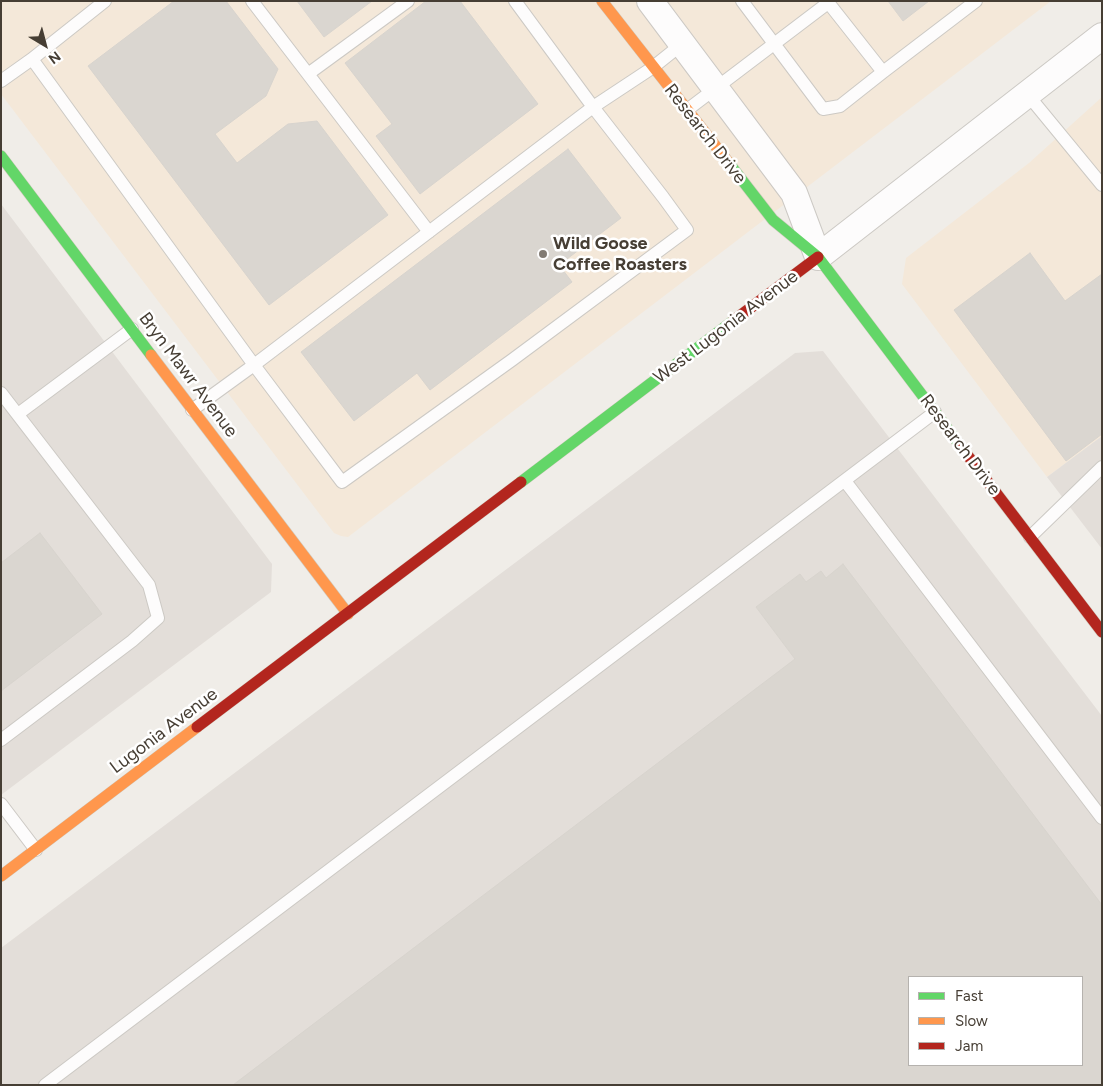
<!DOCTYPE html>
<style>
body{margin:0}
#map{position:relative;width:1103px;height:1086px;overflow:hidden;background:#f0ede8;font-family:Figtree,sans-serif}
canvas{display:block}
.frame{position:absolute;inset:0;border:2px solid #463e34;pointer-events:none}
.legend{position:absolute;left:908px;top:976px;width:175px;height:90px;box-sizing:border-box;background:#fff;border:1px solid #b5b2ae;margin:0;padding:6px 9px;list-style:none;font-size:15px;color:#463e34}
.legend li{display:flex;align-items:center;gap:10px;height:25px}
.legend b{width:25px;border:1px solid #b5b2ae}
.north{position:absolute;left:20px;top:20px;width:50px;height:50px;-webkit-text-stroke:4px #fff;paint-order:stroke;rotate:143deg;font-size:14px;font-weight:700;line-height:20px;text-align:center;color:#463e34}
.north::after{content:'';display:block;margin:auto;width:18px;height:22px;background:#463e34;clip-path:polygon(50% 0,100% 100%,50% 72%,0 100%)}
</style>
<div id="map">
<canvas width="1103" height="1086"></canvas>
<div class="frame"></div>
<ul class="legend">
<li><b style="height:6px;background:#63d668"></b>Fast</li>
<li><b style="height:6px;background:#ff974d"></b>Slow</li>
<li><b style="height:6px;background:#b3261e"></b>Jam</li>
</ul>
<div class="north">N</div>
</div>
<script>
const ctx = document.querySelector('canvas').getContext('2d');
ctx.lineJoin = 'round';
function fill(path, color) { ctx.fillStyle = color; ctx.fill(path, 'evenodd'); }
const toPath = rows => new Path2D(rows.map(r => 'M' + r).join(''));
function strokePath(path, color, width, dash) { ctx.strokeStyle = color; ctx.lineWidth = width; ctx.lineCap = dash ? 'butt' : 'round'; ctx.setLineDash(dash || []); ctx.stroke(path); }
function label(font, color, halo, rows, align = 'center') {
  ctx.font = font + ' Figtree,sans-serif'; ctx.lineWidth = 5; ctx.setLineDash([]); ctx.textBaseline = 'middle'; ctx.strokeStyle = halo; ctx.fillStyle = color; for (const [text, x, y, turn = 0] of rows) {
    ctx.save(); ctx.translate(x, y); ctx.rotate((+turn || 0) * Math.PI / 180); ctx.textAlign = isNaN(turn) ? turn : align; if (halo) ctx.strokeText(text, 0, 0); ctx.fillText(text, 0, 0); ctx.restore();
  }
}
const commercial = toPath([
 [1,1,1051,1,348,537,341,536,334,533,1,94],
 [1102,97,1102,436,1047,477,902,284,906,258,1029,163]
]);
const industrial = toPath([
 [1,204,272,564,271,592,1,795],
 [823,351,1102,716,1102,1085,1,1085,1,948,795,353],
 [909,977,1082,977,1082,1065,909,1065],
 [1102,436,1102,549,1047,477]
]);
const building = toPath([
 [174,1,226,1,278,69,266,96,215,134,237,163,288,124,317,121,388,215,269,305,88,66,174,1],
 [297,1,372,1,324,37,297,1],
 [426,1,460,1,538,104,420,194,376,136,392,124,345,63,426,1],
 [888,1,929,1,903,21,888,1],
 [568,149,621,218,559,265,572,282,430,390,417,373,354,421,301,352,568,149],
 [1030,253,1065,301,1102,274,1102,434,1066,461,954,310,1030,253],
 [40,533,102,614,1,691,1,563,40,533],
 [843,564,1102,905,1102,1085,233,1085,795,659,756,607,800,574,806,582,821,571,826,578,843,564],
 [909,977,1082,977,1082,1065,909,1065,909,977]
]);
const lane = toPath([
 [105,1,32,59,254,365,342,482,512,360,687,230,663,197,593,107,515,1],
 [252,1,429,232],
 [742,1,823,109,840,106,883,72,976,1],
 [827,1,883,72],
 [308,74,408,1],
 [1,81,32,59],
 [1028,95,1102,185],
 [687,110,828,3],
 [1,393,149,585,158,618,132,641,1,740],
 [192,410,254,365,593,107,652,68,682,44],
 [18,414,132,329],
 [845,481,1102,818],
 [1030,537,1102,467],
 [1,804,36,850],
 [45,1085,935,412]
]);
const street = toPath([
 [650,1,794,193,818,257,1102,36]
]);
const fast = toPath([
 [1,156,151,355],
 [728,162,773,220,818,257,962,448],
 [521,482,733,321]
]);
const slow = toPath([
 [602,1,728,162],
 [151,355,348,614],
 [1,876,197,727]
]);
const jam = toPath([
 [733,321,818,257],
 [962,448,1102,632],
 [197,727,521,482]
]);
const markers = [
 [543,254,5,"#827b73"]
];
const streetNames = [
 ["Research Drive",705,134,52],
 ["West Lugonia Avenue",726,327,-37],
 ["Bryn Mawr Avenue",188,375,53],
 ["Research Drive",960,445,53],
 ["Lugonia Avenue",164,731,-37]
];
const poiNames = [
 ["Wild Goose",553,244],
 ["Coffee Roasters",553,265]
];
fill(commercial, '#f4e8d9');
fill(industrial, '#e3ded9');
fill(building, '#dad6d0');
strokePath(building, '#d8d4ce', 1);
strokePath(lane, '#ccc9c4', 14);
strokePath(street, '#ccc9c4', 28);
strokePath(fast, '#d0cabe', 12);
strokePath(slow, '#d0cabe', 12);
strokePath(jam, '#d0cabe', 12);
strokePath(lane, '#fdfcfc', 12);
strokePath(street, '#fdfcfc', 26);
strokePath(fast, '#63d668', 11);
strokePath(slow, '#ff974d', 11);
strokePath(jam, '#b3261e', 11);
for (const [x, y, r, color] of markers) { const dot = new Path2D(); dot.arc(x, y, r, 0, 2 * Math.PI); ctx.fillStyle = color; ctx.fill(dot); strokePath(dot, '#fff', 2); }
label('18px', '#463e34', '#fff', streetNames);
label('bold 18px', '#463e34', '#fff', poiNames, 'left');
</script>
